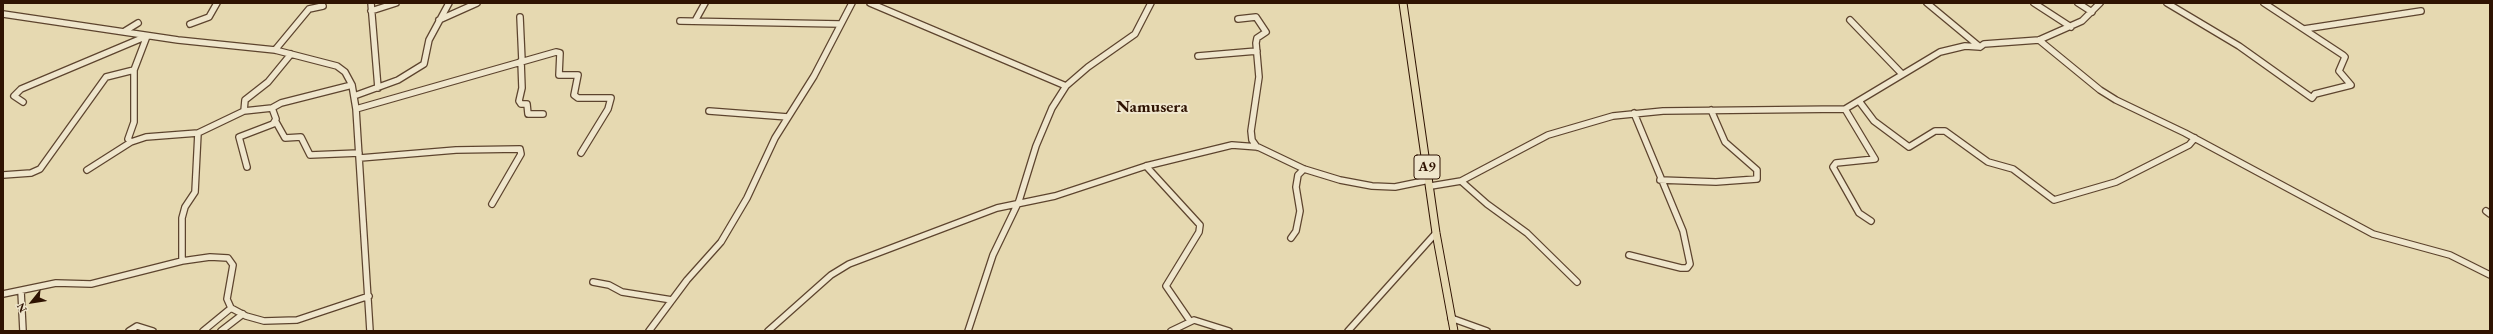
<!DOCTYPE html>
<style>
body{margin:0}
#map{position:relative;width:2493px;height:334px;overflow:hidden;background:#e6d9b1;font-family:"EB Garamond",serif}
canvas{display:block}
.frame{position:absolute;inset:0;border:4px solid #2f1302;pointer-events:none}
.north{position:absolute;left:12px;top:282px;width:40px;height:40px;-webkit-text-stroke:3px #efe6cc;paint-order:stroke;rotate:240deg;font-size:11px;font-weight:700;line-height:16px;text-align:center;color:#2f1302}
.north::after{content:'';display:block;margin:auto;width:14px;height:18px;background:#2f1302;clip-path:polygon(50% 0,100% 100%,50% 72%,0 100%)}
</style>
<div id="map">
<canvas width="2493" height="334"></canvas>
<div class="frame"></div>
<div class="north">N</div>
</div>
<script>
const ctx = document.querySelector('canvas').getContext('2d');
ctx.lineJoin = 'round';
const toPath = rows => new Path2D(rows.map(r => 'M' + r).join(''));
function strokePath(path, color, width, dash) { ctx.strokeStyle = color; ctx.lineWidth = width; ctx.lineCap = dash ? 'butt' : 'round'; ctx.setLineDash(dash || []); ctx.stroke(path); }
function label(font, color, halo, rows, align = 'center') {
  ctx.font = font + ' "EB Garamond",serif'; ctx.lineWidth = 4; ctx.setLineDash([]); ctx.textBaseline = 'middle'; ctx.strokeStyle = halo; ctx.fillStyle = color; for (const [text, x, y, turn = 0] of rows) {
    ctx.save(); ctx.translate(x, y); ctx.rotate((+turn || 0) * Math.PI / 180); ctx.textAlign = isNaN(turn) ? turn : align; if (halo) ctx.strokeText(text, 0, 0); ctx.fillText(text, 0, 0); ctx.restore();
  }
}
const minor = toPath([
 [371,3,378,88],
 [870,3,1066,86,1052,108,1036,146,1019,201,993,255,968,331],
 [1927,3,1980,47],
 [2034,3,2071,27],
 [2078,3,2092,12],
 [2167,3,2239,46,2312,98,2315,94,2351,85,2339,71,2345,57,2343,55,2264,3],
 [371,11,396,3],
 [3,14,178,40,275,50,337,66,345,72,352,85,356,109,370,331],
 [520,17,522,61],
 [1238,19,1256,17,1266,32,1257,38,1256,43,1259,77,1251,131,1252,140,1257,147],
 [439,20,477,3],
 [1850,20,1902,74],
 [680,21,840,24],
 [695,21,705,3],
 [190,24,209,17,217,3],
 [2304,29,2421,11],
 [125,31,138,23],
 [2039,40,2100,90,2116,100,2185,133,2373,234,2450,255,2490,275],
 [275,50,309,9,323,6],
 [1198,56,1257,51],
 [521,61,522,88,519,101,521,104,527,104,528,114,543,114],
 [1066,86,1088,67,1135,34,1151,3],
 [354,96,398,80,424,64,429,40,449,3],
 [1859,101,1874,121,1909,147,1935,131,1945,131,1988,162,2013,169,2054,200,2116,182,2189,145,2195,138],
 [23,102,14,96,21,89,147,36],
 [272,108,281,103,352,85],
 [356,109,556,52,560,53,559,75,578,75,574,95,578,98,611,98,608,109,581,153],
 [1845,109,1875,159,1836,163,1833,167,1859,213,1871,221],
 [244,111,272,108,276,119,273,124,239,137,247,167],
 [709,111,788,117],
 [276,122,285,138,301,137,310,155,359,153],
 [131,142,128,139,134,122,134,70,147,36],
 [360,158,456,150,520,149,521,154,492,204],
 [1146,166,1200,225,1199,232,1166,286,1190,321],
 [87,170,131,142,146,137,198,133],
 [3,175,31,173,40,169,106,77,134,70],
 [1660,180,1716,182,1757,179,1757,170,1725,142,1711,110],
 [1461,181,1487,204,1527,233,1577,282],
 [1431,186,1461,181,1548,135,1613,116,1663,111,1845,109,1940,52,1965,46,1980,47,1984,44,2039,40,2082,21,2100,3],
 [2486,211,2490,214],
 [1291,238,1296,231,1300,211,1296,187,1298,175,1304,169],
 [1629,255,1681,268,1687,268,1690,264,1683,231,1634,113],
 [182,261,182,218,185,207,195,192,198,133,244,111,245,100,268,82,291,54],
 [593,282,609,285,622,292,672,300],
 [21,291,23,331],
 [3,294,56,283,91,284,182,261,210,257,228,258,233,265,227,299,231,308,246,316,264,321,297,320,369,296],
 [1451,318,1487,331],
 [129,331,137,326,153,331],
 [203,331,231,308],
 [221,331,243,314],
 [649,331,687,280,721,242,747,198,775,138,814,76,852,3],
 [768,331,831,275,849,264,997,208,1055,196,1146,166,1232,145,1258,147,1304,169,1340,180,1372,186,1395,187,1429,180],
 [1171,331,1194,320,1229,331],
 [1348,331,1436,233]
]);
const major = toPath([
 [1403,3,1436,233,1454,331]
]);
const shields = [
 [1427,167,26]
];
const shieldNames = [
 ["A9",1427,167]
];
const quarterNames = [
 ["Namusera",1152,107]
];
strokePath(minor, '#5d442e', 8);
strokePath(major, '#2f1302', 9);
strokePath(minor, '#efe6cc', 5.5);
strokePath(major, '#e6d9b1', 7);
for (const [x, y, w] of shields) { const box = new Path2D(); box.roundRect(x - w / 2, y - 12, w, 24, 3); ctx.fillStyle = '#efe6cc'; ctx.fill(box); strokePath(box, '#2f1302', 1); }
label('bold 14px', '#2f1302', null, shieldNames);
label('bold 17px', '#2f1302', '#efe6cc', quarterNames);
</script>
